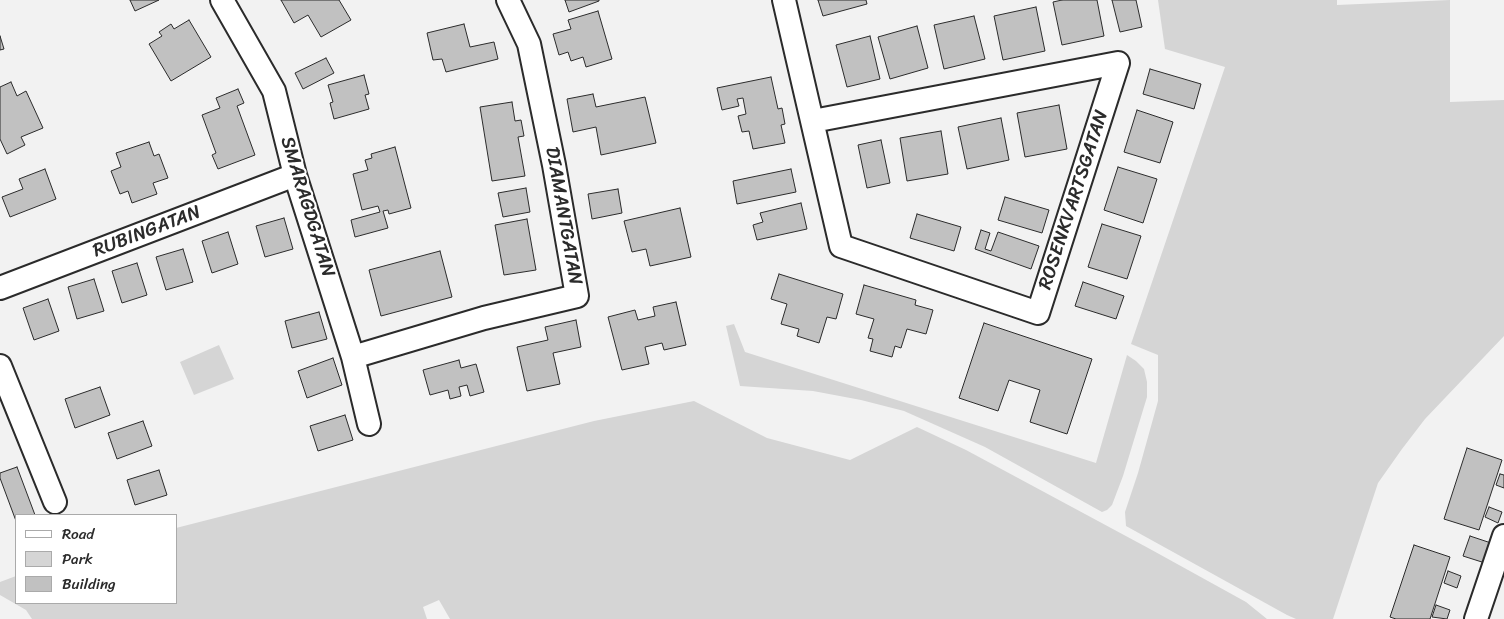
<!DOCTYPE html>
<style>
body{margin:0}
#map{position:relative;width:1504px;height:619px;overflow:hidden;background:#f2f2f2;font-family:Sriracha,sans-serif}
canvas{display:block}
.legend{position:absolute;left:15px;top:514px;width:162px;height:90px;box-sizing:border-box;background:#fff;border:1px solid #aaa;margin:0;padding:6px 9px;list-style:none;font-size:15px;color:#2b2b2b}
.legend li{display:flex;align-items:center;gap:10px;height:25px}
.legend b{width:25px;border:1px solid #aaa}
</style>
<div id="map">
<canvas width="1504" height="619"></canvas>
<ul class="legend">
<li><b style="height:6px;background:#fff"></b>Road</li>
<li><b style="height:14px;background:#d5d5d5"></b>Park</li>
<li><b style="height:14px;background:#c1c1c1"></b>Building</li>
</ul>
</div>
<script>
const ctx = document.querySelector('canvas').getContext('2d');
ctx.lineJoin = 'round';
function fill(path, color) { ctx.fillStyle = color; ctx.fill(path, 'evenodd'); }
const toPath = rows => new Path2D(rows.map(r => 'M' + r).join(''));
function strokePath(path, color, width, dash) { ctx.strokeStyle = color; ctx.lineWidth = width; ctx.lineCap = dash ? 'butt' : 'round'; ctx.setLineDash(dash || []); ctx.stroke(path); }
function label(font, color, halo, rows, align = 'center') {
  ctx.font = font + ' Sriracha,sans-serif'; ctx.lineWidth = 4; ctx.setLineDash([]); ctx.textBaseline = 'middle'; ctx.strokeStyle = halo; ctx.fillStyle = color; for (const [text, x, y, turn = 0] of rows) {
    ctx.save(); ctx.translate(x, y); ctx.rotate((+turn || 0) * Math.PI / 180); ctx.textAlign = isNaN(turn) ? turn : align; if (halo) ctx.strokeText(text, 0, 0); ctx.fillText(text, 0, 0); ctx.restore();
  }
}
const green = toPath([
 [1158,0,1337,0,1337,5,1450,0,1450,102,1504,100,1504,336,1425,419,1402,449,1378,483,1333,619,1296,619,1287,615,1126,526,1125,512,1138,473,1158,401,1158,355,1131,344,1225,67,1165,49],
 [734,324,745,352,1096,463,1127,355,1136,361,1144,369,1147,382,1147,397,1123,476,1112,505,1107,510,1102,512,985,447,904,411,861,400,813,391,740,386,726,326],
 [219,345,234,379,194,395,180,362],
 [694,401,767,438,850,460,917,427,966,450,1150,549,1246,602,1267,619,450,619,439,600,423,607,427,619,32,619,26,610,0,595,0,582,16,576,16,603,176,603,176,528,594,421]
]);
const building = toPath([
 [130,0,159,0,135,11,130,0],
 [281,0,339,0,351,20,321,37,308,15,294,23,281,0],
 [565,0,599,0,599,1,569,12,565,0],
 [818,0,866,0,867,4,823,16,818,0],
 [1062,0,1097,0,1104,36,1062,45,1053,2,1062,0],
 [1112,0,1136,0,1142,27,1120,32,1112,0],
 [1036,7,1045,51,1003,60,994,16,1036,7],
 [598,11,612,59,586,67,583,57,571,61,568,52,559,55,553,34,571,29,568,20,598,11],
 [974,16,985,59,944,69,934,25,974,16],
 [189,20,211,57,171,81,149,44,162,36,159,32,171,24,174,29,189,20],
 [464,24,470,47,494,42,498,59,446,72,442,59,433,60,427,33,464,24],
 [917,26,928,68,890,79,878,37,917,26],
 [0,36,4,49,0,50,0,36],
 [870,36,880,79,847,87,836,45,870,36],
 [326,58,334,73,303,89,295,73,326,58],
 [1150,69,1201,84,1194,109,1143,94,1150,69],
 [364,75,369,94,365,95,369,109,334,119,330,103,333,102,328,85,364,75],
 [771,77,778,109,782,108,785,124,781,125,785,143,753,149,749,131,742,132,738,116,746,114,743,98,737,99,739,106,722,110,717,88,771,77],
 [11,82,17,96,26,91,43,128,21,137,25,145,7,154,0,139,0,87,11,82],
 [238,89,244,103,237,106,255,155,218,169,212,155,216,153,202,115,220,108,216,98,238,89],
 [593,94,596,107,645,97,656,143,601,155,596,127,573,132,567,99,593,94],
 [512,102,515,121,521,120,524,136,518,137,525,176,492,181,480,107,512,102],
 [1059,105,1067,149,1025,157,1017,113,1059,105],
 [1137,110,1173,122,1160,163,1124,152,1137,110],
 [1001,118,1009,160,967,169,958,127,1001,118],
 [941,131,948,174,907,181,900,138,941,131],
 [881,140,890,183,867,188,858,145,881,140],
 [149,142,154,156,159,154,168,178,153,183,157,194,132,203,128,191,120,194,111,171,121,167,116,153,149,142],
 [395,147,411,208,389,214,388,210,383,211,388,228,355,237,351,220,380,212,378,206,362,210,353,174,368,170,365,160,372,158,371,154,395,147],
 [1118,167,1157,179,1143,223,1104,210,1118,167],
 [45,169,56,199,10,217,2,197,23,189,19,179,45,169],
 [791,169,796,192,737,204,733,181,791,169],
 [526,188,530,212,503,217,498,193,526,188],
 [618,189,622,213,592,219,588,194,618,189],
 [1005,197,1049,210,1042,233,998,220,1005,197],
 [801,203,807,229,757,240,753,225,763,222,760,213,801,203],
 [680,208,691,257,650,266,646,249,632,252,624,221,680,208],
 [917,214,961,227,954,251,910,238,917,214],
 [284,218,293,249,265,257,256,226,284,218],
 [527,219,536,270,504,275,495,225,527,219],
 [1102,224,1141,236,1127,279,1088,267,1102,224],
 [981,230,990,233,985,249,991,251,998,232,1039,246,1031,269,975,249,981,230],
 [228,232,238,264,212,273,202,241,228,232],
 [183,249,193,282,166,290,156,257,183,249],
 [440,251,452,297,381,316,369,270,440,251],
 [137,263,147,295,122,303,112,271,137,263],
 [779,274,843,294,836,319,827,317,819,343,797,336,799,329,781,324,787,304,771,299,779,274],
 [94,279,104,311,77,319,68,287,94,279],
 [1083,282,1124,296,1116,319,1075,306,1083,282],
 [864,285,916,300,915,305,933,310,926,334,907,329,901,348,895,346,892,357,870,351,873,339,868,338,874,319,856,314,864,285],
 [48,299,59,331,34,340,23,308,48,299],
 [676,302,686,345,664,350,662,343,645,347,649,364,622,370,608,317,635,310,638,320,655,316,653,307,676,302],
 [319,312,327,339,292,348,285,321,319,312],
 [576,320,581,347,553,353,560,384,527,391,517,347,548,340,545,327,576,320],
 [984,323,1092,359,1067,434,1030,422,1040,390,1009,380,998,411,959,398,984,323],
 [333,358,342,385,307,398,298,371,333,358],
 [459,360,461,368,476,364,484,392,470,396,467,385,459,387,461,396,450,399,448,390,430,395,423,370,459,360],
 [100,387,110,415,75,428,65,399,100,387],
 [345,415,353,440,318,451,310,426,345,415],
 [143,421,152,446,117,459,108,433,143,421],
 [1467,448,1502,460,1479,530,1444,519,1467,448],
 [17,467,35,515,16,515,16,521,0,478,0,473,17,467],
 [159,470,167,495,135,505,127,480,159,470],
 [1500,474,1504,475,1504,488,1496,485,1500,474],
 [1489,507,1502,512,1498,523,1485,517,1489,507],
 [1470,536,1491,543,1485,563,1463,556,1470,536],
 [1414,545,1450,557,1430,619,1396,619,1390,617,1414,545],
 [1448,571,1461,576,1457,588,1444,583,1448,571],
 [1436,605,1450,610,1447,619,1432,617,1436,605]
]);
const minor = toPath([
 [222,0,274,91,295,175,353,357,369,424],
 [784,0,841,246,1038,313,1118,63,813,121],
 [0,288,295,175],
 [353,357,484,318,577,296,554,165,529,44,508,0],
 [0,366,55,502],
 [1476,619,1504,536]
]);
const streetNames = [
 ["ROSENKVARTSGATAN",1074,200,-72],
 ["SMARAGDGATAN",307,207,73],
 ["DIAMANTGATAN",563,216,80],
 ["RUBINGATAN",147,232,-21]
];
fill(green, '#d5d5d5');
fill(building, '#c1c1c1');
strokePath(building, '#2b2b2b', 1);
strokePath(minor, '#2b2b2b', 26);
strokePath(minor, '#fff', 22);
label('19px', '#2b2b2b', '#fff', streetNames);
</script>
